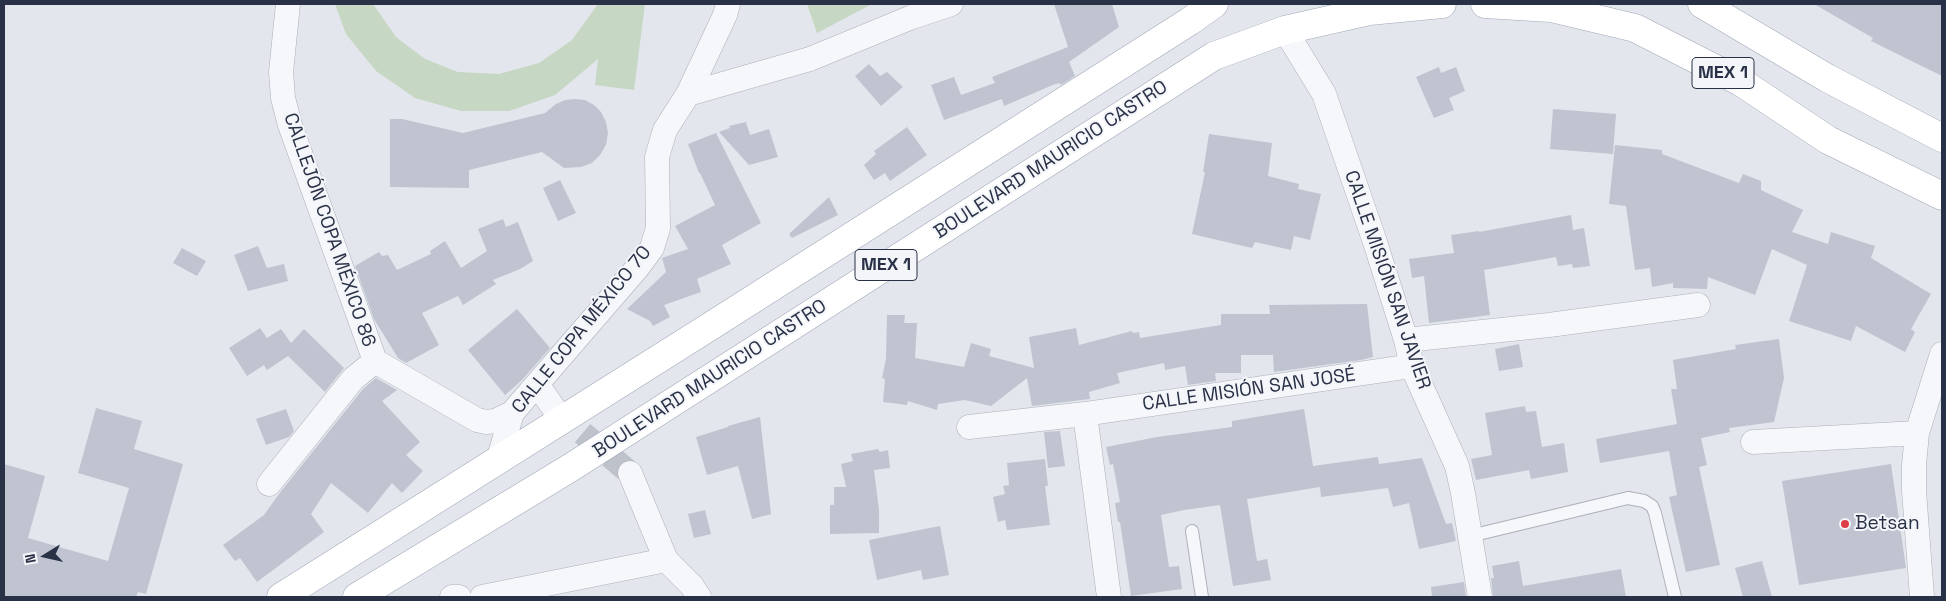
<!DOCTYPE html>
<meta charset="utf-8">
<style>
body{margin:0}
#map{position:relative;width:1946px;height:601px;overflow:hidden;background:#e3e6ec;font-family:"Space Grotesk",sans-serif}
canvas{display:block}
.frame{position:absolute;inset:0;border:5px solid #293147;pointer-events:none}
.north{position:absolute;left:20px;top:531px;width:50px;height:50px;-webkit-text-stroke:4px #f3f5f9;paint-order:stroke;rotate:260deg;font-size:14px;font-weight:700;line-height:20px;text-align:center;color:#293147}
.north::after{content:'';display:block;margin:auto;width:18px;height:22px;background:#293147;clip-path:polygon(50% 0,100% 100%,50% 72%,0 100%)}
</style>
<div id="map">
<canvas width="1946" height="601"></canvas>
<div class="frame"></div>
<div class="north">N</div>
</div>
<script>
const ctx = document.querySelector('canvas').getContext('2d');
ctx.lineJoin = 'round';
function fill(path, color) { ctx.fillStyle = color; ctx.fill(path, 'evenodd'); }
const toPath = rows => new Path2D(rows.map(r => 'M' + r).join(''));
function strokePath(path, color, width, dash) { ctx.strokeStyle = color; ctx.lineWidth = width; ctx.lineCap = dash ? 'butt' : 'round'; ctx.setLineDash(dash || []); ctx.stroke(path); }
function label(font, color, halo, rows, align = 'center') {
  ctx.font = font + ' "Space Grotesk",sans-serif'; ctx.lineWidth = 4; ctx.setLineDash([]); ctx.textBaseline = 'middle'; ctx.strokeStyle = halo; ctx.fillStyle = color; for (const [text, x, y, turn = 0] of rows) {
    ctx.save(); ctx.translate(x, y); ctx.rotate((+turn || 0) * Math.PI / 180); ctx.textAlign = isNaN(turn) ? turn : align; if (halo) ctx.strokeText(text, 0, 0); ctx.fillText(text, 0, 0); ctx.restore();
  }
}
const green = toPath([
 [335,4,373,4,396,37,425,59,458,72,499,74,539,63,572,40,598,4,645,4,634,90,595,85,598,59,555,95,509,111,461,111,415,98,376,71,346,34],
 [807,4,872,4,817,33]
]);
const building = toPath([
 [1054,4,1112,4,1119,27,1069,62,1075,76,1061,85,1060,83,1055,84,1004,106,1002,99,944,120,931,85,954,77,961,95,995,83,992,77,1068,47],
 [1814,4,1942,4,1942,76,1871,41,1873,38],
 [869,64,880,76,887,72,903,87,881,106,855,76],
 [1439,67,1441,73,1456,67,1465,91,1449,98,1454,110,1434,118,1416,77],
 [575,99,585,100,594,105,601,112,606,122,608,133,606,145,600,155,592,163,581,167,564,168,542,152,469,170,469,188,390,187,390,119,402,119,463,133,545,113,556,104,565,100],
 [1553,109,1616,114,1613,154,1550,149],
 [746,122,750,135,769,129,778,157,749,165,719,132,730,128,729,126],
 [907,127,927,155,890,181,885,173,874,180,864,165,876,154,874,151],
 [716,133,761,223,722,245,731,264,697,279,701,292,664,305,670,317,653,326,650,321,627,309,666,272,662,258,688,249,675,226,715,205,700,173,699,173,688,144],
 [1209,134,1272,143,1268,176,1299,184,1298,189,1321,194,1310,240,1294,236,1291,250,1255,242,1252,248,1192,234,1205,172,1203,172],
 [1615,145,1662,150,1662,154,1739,183,1743,174,1761,181,1761,190,1803,210,1792,232,1828,244,1831,232,1875,246,1871,258,1931,294,1911,329,1915,332,1905,352,1856,326,1851,341,1789,321,1807,265,1772,249,1755,295,1708,277,1707,289,1673,288,1673,283,1652,287,1650,268,1635,270,1626,206,1609,204],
 [560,180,576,213,558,221,543,188],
 [829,197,838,215,792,238,789,234],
 [1571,215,1573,230,1584,228,1590,266,1573,268,1572,264,1558,266,1556,257,1484,270,1490,315,1429,323,1424,276,1412,278,1409,259,1454,253,1451,235,1479,231,1479,232],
 [503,219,506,227,518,222,533,261,520,269,493,280,496,284,463,305,458,296,422,313,439,345,406,363,398,358,374,319,355,266,379,252,382,256,388,255,397,270,431,254,430,251,445,241,461,268,487,251,478,229],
 [258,246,267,268,284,264,288,281,248,291,234,255],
 [182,248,206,261,197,276,173,263],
 [1367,304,1373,357,1361,360,1274,372,1273,355,1241,355,1241,373,1215,373,1216,381,1188,385,1185,366,1165,370,1164,363,1117,373,1120,383,1089,392,1090,399,1032,406,1027,378,991,406,965,400,938,404,937,410,908,401,907,405,883,402,885,379,882,378,886,359,887,315,905,315,904,323,917,323,915,358,964,367,971,343,991,349,989,356,1034,368,1029,337,1076,328,1079,345,1132,331,1133,333,1139,332,1140,338,1221,325,1221,314,1270,314,1269,305],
 [517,309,550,348,522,380,505,395,468,350],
 [260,328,267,338,281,329,291,343,304,329,344,368,325,392,288,356,267,370,264,365,247,376,229,348],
 [1779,339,1784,378,1774,422,1729,428,1730,432,1701,438,1707,465,1699,467,1720,565,1686,572,1669,497,1677,495,1669,451,1600,463,1596,439,1677,424,1671,389,1677,389,1673,360,1736,349,1735,345],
 [1519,344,1523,367,1499,371,1495,349],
 [376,378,397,390,382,401,420,442,406,455,423,471,402,493,392,483,368,513,331,483,311,514,324,532,257,582,240,558,235,561,223,545,264,515,282,490,363,389],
 [1525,406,1526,412,1536,411,1542,447,1564,443,1568,472,1531,479,1529,470,1476,480,1471,459,1492,455,1485,413],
 [96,408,142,421,134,449,183,464,146,594,138,592,136,597,4,597,4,464,45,476,28,538,108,561,129,488,78,473],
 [286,409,294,431,289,437,266,445,256,419],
 [1304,409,1313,466,1378,457,1379,464,1422,458,1446,524,1452,523,1456,541,1419,549,1409,503,1393,507,1388,488,1321,497,1320,487,1247,499,1257,561,1267,559,1271,580,1233,586,1220,505,1184,510,1161,515,1169,567,1179,566,1182,589,1131,596,1120,522,1118,522,1115,503,1120,502,1113,464,1110,465,1106,447,1157,437,1232,427,1232,421],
 [760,417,771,514,752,519,738,466,707,475,696,437,728,427,728,426],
 [1060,431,1065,466,1048,468,1044,432],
 [878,449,880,452,888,450,890,468,874,470,879,510,879,533,830,534,830,505,834,505,834,487,846,487,841,464,853,461,851,454],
 [1045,459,1048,486,1045,486,1050,525,1007,530,1005,520,998,522,993,497,1005,494,1003,486,1009,485,1007,463],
 [1891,464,1906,568,1799,585,1782,481],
 [705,510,711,534,694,538,688,514],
 [940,526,949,575,923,580,921,570,877,580,869,540],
 [1519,561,1523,586,1621,569,1626,597,1493,597,1491,578,1494,578,1492,566],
 [1762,561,1772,597,1743,597,1735,568],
 [1464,582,1466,597,1432,597,1431,587]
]);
const minorTunnel = toPath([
 [555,410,630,473]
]);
const service = toPath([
 [1192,531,1202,597],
 [1470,536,1628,498,1644,501,1652,506,1655,513,1675,597]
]);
const minor = toPath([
 [288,4,281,72,283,98,290,125,375,361,477,420,486,422,495,421,512,413],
 [1285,30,1324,94,1375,242,1406,340,1412,366,1457,466,1463,493,1480,597],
 [688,94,810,59,912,17,951,4],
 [1406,340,1549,325,1698,305],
 [537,384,555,410],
 [969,427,1085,414],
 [1753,442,1917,433],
 [498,461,512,413,638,267,652,248,658,228,657,157,665,130,688,94,725,15,728,4],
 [630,473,666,560,692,586,699,597],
 [269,484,353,379,375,361],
 [452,597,459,597],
 [482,597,666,560],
 [1109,597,1085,414,1412,366],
 [1922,597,1914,491,1914,465,1917,433,1942,354]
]);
const primary = toPath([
 [1485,4,1551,8,1635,28,1741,82,1828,140,1942,196],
 [1702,4,1827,78,1942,138],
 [281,597,706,329,1190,21,1214,4],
 [357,597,570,468,1214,56,1285,30,1369,11,1442,4]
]);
const markers = [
 [1845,524,5,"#dc3d47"]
];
const shields = [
 [1723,73,62],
 [886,265,62]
];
const shieldNames = [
 ["MEX 1",1723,73],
 ["MEX 1",886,265]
];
const streetNames = [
 ["BOULEVARD MAURICIO CASTRO",1051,160,-33],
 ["CALLEJÓN COPA MÉXICO 86",329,230,71],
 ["CALLE MISIÓN SAN JAVIER",1387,280,71],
 ["CALLE COPA MÉXICO 70",582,330,-51],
 ["BOULEVARD MAURICIO CASTRO",710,379,-33],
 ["CALLE MISIÓN SAN JOSÉ",1249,390,-8]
];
const poiNames = [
 ["Betsan",1855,524]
];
fill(green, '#c6d7c3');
fill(building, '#bfc4d0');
strokePath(minorTunnel, '#bec2cb', 24, [24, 12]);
strokePath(service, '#abb0ba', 14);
strokePath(minor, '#abb0ba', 25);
strokePath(primary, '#a1a8b9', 29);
strokePath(service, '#f6f7fa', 12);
strokePath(minor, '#f6f7fa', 24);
strokePath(primary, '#fff', 28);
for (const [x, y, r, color] of markers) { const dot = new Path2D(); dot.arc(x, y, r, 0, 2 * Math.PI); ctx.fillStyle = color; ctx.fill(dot); strokePath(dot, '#f3f5f9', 2); }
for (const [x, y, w] of shields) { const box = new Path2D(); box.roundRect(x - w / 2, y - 15.5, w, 31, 4); ctx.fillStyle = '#f3f5f9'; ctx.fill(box); strokePath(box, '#293147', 1); }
label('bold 18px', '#293147', null, shieldNames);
label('19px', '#293147', '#f3f5f9', streetNames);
label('19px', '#293147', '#f3f5f9', poiNames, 'left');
</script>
